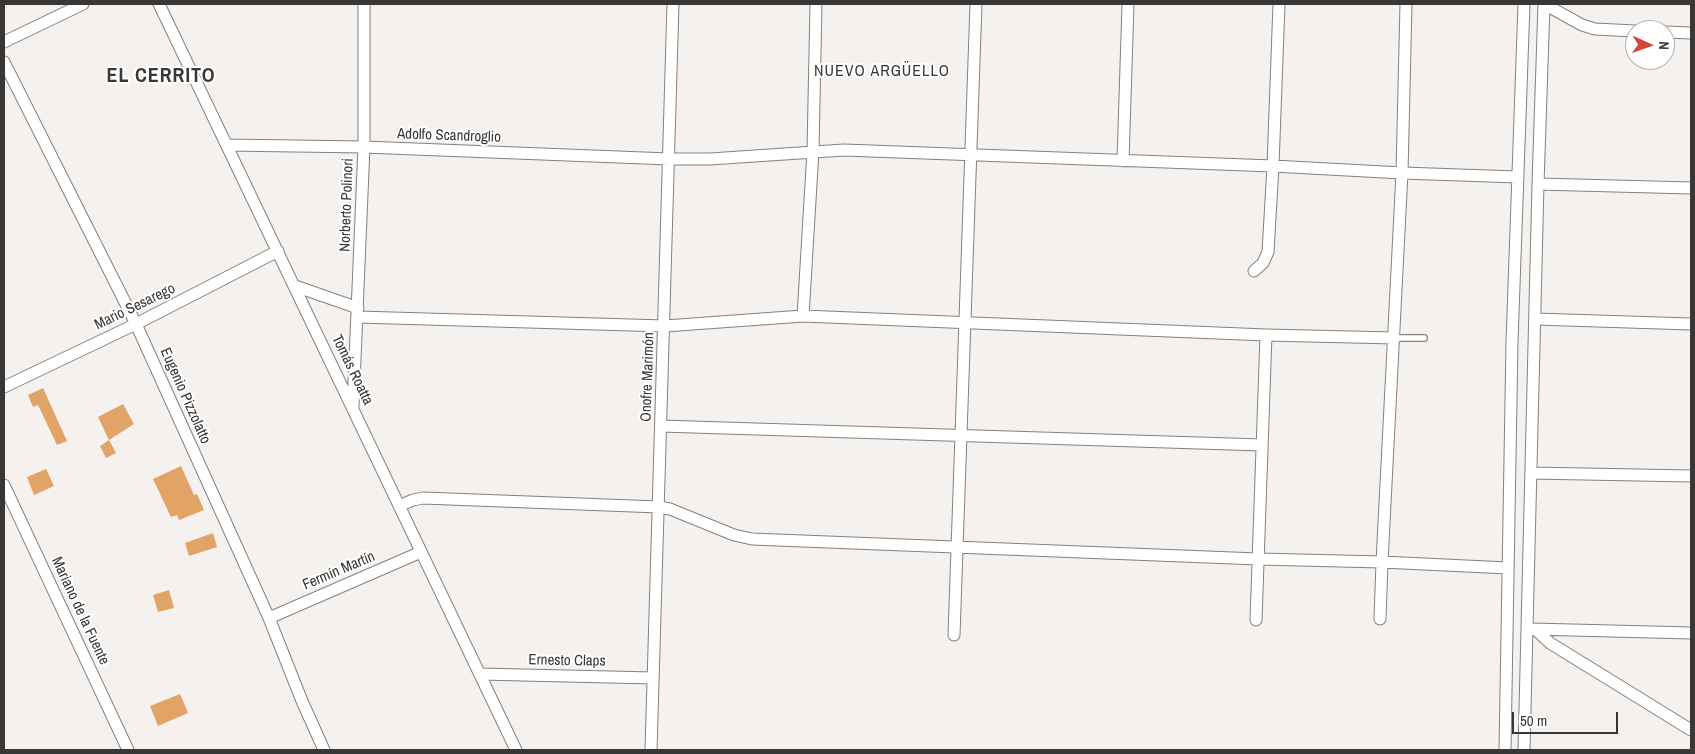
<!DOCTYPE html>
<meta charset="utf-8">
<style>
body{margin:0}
#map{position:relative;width:1695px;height:754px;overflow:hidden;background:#f5f1ee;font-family:"Archivo Narrow",sans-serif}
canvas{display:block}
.frame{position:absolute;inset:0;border:5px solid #383735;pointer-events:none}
.north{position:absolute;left:1625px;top:20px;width:50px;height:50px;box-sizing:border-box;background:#fff;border:1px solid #afafae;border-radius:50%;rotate:92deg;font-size:14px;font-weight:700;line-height:20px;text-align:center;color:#383735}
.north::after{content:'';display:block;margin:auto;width:18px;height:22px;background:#d3453b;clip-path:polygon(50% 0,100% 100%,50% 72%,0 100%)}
.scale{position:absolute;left:1512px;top:712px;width:106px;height:22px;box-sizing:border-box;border:2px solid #383735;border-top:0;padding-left:6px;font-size:15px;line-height:18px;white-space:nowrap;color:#383735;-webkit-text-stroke:4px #fff;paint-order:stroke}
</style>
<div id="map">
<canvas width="1695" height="754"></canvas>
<div class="frame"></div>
<div class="north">N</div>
<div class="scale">50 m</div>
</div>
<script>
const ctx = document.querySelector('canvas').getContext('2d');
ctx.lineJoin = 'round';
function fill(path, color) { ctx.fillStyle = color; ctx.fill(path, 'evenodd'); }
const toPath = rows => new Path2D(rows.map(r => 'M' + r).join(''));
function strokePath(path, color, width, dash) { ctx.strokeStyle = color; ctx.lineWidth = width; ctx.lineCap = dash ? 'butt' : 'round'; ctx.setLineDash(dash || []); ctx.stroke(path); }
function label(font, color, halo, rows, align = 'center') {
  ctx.font = font + ' "Archivo Narrow",sans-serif'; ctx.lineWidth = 4; ctx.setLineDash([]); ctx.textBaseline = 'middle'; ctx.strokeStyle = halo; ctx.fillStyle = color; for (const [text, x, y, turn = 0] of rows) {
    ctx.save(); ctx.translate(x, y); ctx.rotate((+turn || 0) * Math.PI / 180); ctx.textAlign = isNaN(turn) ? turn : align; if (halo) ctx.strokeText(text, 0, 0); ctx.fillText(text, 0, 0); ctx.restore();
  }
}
const building = toPath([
 [43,388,67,441,57,445,38,405,33,407,28,395],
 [123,404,134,424,109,440,98,417],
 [109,440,116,453,106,458,100,446],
 [181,466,194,495,197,494,204,510,179,520,177,515,171,517,153,479],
 [46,469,54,486,34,495,27,477],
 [213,533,217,547,189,556,185,543],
 [169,590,174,608,158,612,153,595],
 [180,694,188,713,158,726,150,706]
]);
const lane = toPath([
 [1395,338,1424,338]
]);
const street = toPath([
 [159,4,516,750],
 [1544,4,1582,25,1595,29,1635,31],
 [1665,32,1691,33],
 [4,42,83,4],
 [4,62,136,324,269,618,302,701,324,750],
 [227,145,364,147,669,159,710,159,844,150,1273,166,1402,173,1518,177],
 [1123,161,1128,4],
 [1538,184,1691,188],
 [1254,271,1263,263,1268,252,1273,166,1279,4],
 [295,286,358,308],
 [803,316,813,151,816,4],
 [358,317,665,326,803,316,1266,335,1395,338],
 [1535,319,1691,324],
 [4,387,136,324,278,251],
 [353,406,364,147,364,4],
 [661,426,1262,445],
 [1531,473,1691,476],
 [4,485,128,750],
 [399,506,413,500,423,498,659,507,670,509,734,535,752,539,1258,559,1382,562,1508,568],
 [269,618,421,552],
 [1380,619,1382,562,1402,173,1406,4],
 [1256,620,1266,335],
 [1532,629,1691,633],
 [1535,629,1550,643,1691,730],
 [954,635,976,4],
 [480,674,653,678],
 [651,750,673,4],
 [1505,750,1512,342,1524,4],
 [1524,750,1538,184,1544,4]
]);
const streetNames = [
 ["Adolfo Scandroglio",449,136,2],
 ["Norberto Polinori",347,205,-88],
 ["Mario Sesarego",135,307,-26],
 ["Tomás Roatta",352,370,64],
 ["Onofre Marimón",648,377,-88],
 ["Eugenio Pizzolatto",185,396,66],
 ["Fermín Martín",339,571,-23],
 ["Mariano de la Fuente",80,611,65],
 ["Ernesto Claps",567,661,1]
];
const neighbourhoodNames = [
 ["NUEVO ARGÜELLO",882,72]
];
const districtNames = [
 ["EL CERRITO",161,77]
];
fill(building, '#e2a366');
strokePath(lane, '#84807d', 8);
strokePath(street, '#84807d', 13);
strokePath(lane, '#fff', 5.5);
strokePath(street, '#fff', 11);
label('15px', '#383735', '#fff', streetNames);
ctx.letterSpacing = '1px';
label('16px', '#3a3734', '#fff', neighbourhoodNames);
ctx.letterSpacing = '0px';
ctx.letterSpacing = '1px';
label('bold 20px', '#3a3734', '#fff', districtNames);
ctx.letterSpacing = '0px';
</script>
